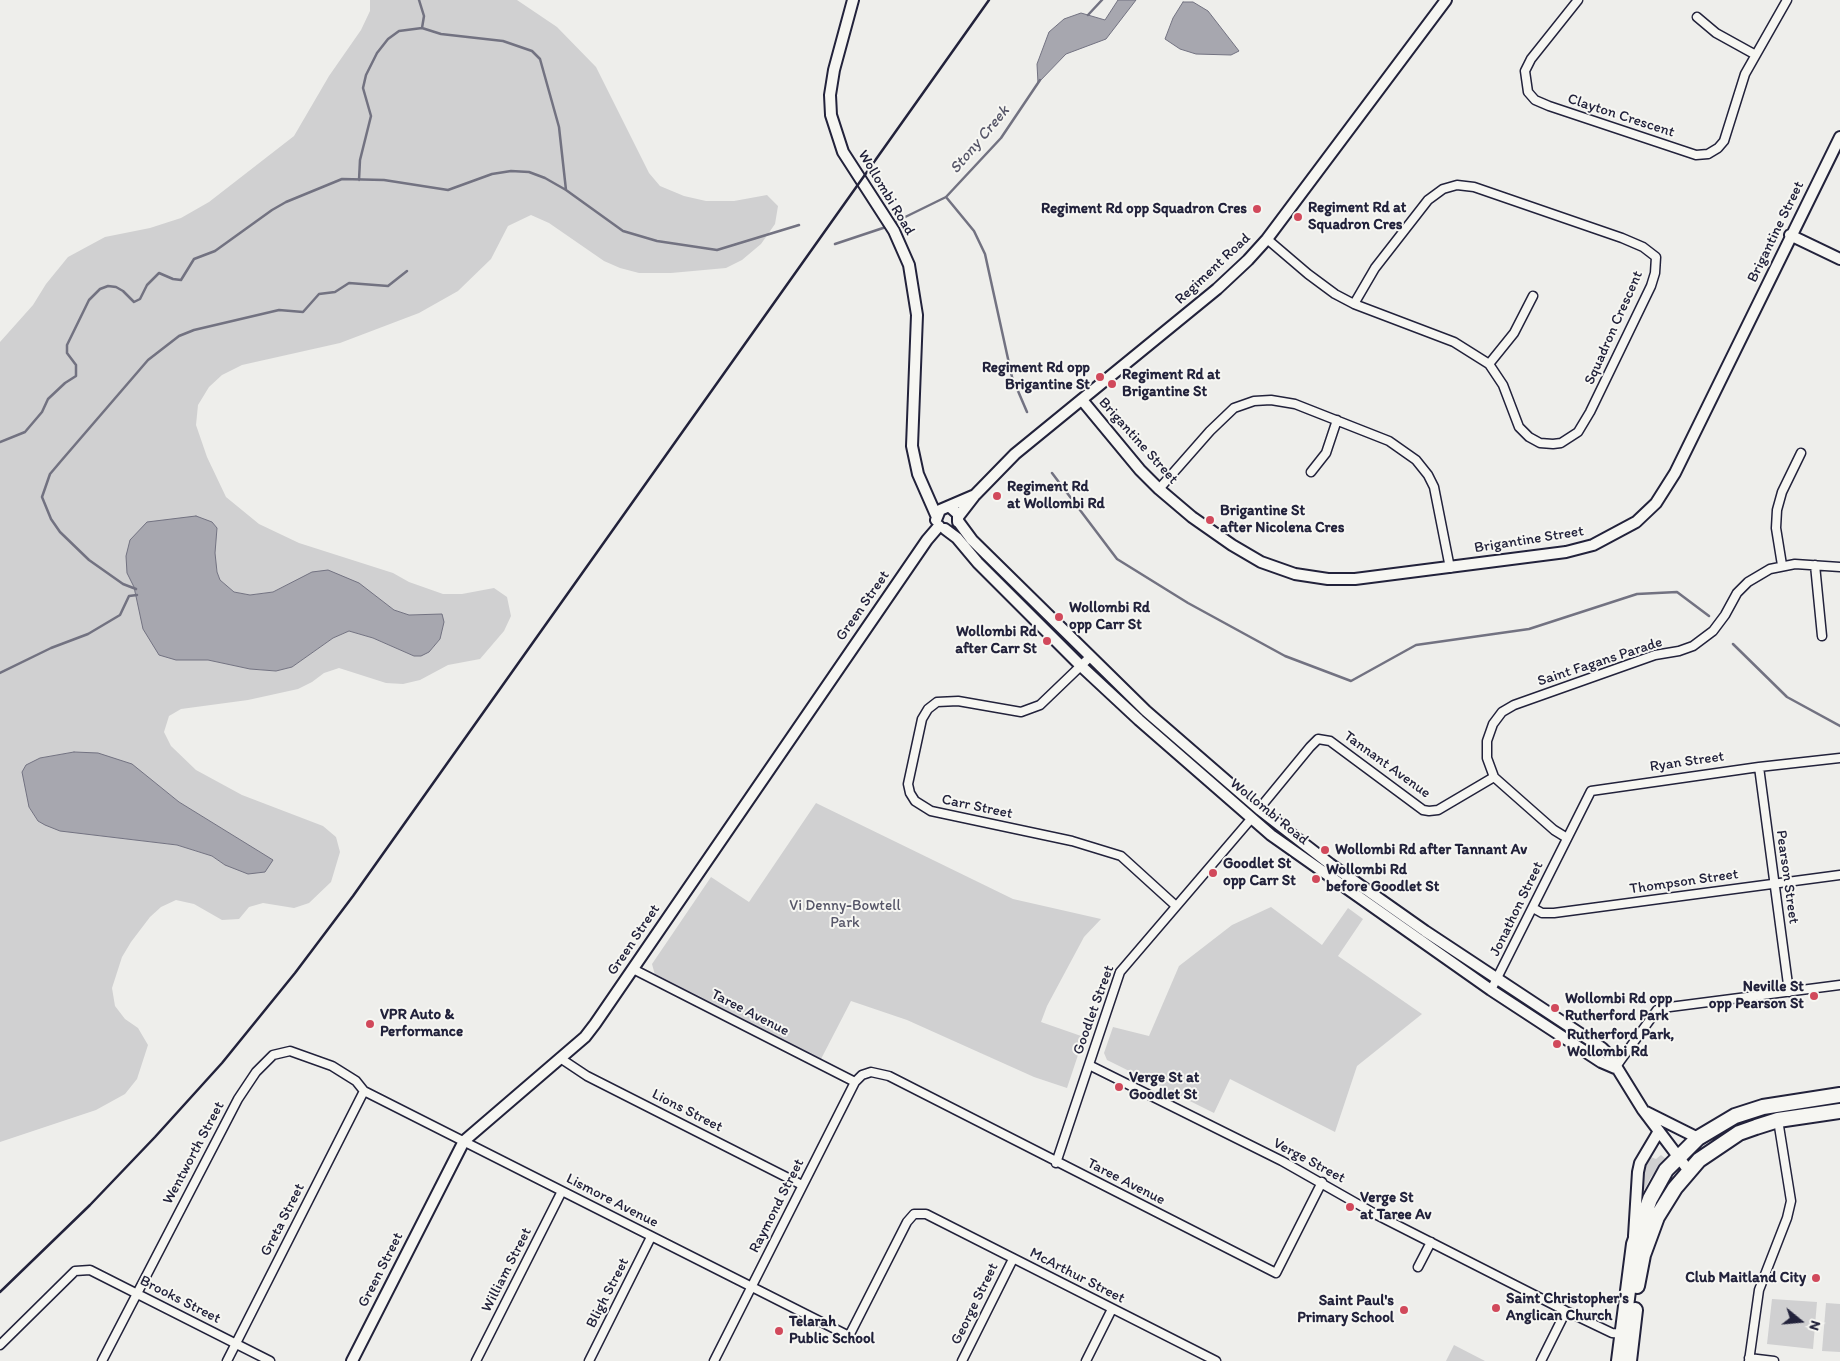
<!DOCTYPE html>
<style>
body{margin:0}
#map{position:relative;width:1840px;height:1361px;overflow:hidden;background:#eeeeeb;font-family:Itim,sans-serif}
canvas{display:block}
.north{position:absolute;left:1775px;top:1296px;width:50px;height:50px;-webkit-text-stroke:4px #f6f6f2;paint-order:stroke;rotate:107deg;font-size:14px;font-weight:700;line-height:20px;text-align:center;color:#22223b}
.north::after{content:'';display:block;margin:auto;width:18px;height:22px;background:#22223b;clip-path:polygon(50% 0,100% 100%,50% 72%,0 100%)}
</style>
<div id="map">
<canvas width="1840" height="1361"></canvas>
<div class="north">N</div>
</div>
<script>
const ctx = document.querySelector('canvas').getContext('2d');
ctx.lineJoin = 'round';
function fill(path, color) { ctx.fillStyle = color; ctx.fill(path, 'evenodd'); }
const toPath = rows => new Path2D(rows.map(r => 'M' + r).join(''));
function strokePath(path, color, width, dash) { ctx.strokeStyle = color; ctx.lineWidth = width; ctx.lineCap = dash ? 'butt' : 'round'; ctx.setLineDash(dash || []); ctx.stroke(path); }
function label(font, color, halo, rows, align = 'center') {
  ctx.font = font + ' Itim,sans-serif'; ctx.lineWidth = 4; ctx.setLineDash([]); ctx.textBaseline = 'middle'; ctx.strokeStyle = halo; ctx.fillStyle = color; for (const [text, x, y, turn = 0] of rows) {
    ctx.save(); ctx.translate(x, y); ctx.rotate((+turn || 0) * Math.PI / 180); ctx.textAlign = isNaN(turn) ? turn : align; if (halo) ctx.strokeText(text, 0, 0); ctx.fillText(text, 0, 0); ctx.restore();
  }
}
const green = toPath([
 [370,0,517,0,557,27,596,67,649,173,660,186,684,196,706,201,734,201,767,195,778,206,775,224,761,244,742,260,726,268,671,273,639,273,620,268,604,261,549,223,531,215,508,226,491,259,458,291,419,313,340,343,242,365,222,375,209,387,198,405,196,425,207,457,226,497,259,524,299,543,393,573,409,582,443,594,462,594,494,588,507,597,511,616,504,631,480,659,448,665,420,680,403,684,386,683,339,668,324,673,312,682,298,689,248,700,181,709,169,716,164,732,171,746,196,770,242,795,323,826,336,837,340,852,331,882,309,903,294,908,263,903,249,907,239,919,222,920,194,904,176,900,161,907,150,917,131,942,122,957,112,988,115,1006,125,1019,138,1028,148,1045,137,1079,125,1094,96,1110,0,1142,0,342,33,305,46,284,68,257,105,237,150,228,181,218,209,202,294,136,329,76,361,30,370,11],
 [217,528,214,553,217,572,220,580,234,592,250,595,273,592,295,581,374,595,394,610,409,615,425,614,440,639,429,652,414,656,373,638,349,631,333,638,292,667,276,671,250,669,208,660,176,660,138,604,134,587],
 [74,752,145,775,179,802,266,856,225,865,212,856,177,845,87,834,38,821,29,807,40,758],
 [971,544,1077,649,1075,654,968,547],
 [1095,669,1101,672,1242,801,1238,805,1092,671],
 [816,803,1013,899,1101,919,1084,937,1047,1006,1041,1022,1084,1037,1067,1088,1034,1077,907,1020,851,1001,821,1059,655,975,652,964,711,877,749,902],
 [1266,821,1486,977,1484,981,1264,824],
 [1271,907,1322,945,1348,908,1363,919,1338,956,1422,1014,1357,1066,1335,1132,1230,1079,1214,1113,1107,1060,1104,1053,1113,1027,1149,1036,1179,966,1232,925],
 [1506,991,1589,1043,1606,1058,1605,1060,1504,994],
 [1661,1155,1666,1159,1651,1177,1639,1200,1644,1165,1648,1156,1656,1159],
 [1772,1299,1817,1302,1813,1349,1767,1344],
 [1826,1303,1840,1304,1840,1352,1822,1351],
 [1454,1345,1485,1361,1446,1361]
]);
const water = toPath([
 [1118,0,1136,0,1106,39,1066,54,1038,83,1037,64,1049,32,1064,19,1081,13,1105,20,1118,0],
 [1183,2,1193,2,1208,11,1239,51,1231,55,1196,54,1180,49,1165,39,1173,18,1183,2],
 [196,516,212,522,217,528,215,553,217,572,220,580,234,592,250,595,273,592,312,572,328,570,359,583,394,610,409,615,442,614,444,622,440,639,429,652,421,656,414,656,373,638,349,631,333,638,292,667,276,671,250,669,208,660,176,660,159,655,143,629,134,587,127,573,126,556,130,540,147,522,196,516],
 [74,752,98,753,132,764,179,802,273,860,265,872,248,874,225,865,212,856,177,845,60,831,45,825,38,821,29,807,22,772,26,765,40,758,74,752]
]);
const stream = toPath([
 [419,0,424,16,422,28],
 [1088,15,1102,0],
 [359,180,360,160,371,116,363,88,366,75,377,53,388,39,399,31,422,28,441,34,503,41,532,51,540,59,559,127,566,190],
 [946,197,974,231,985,254,1012,377,1027,412],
 [893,223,946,197,1001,138,1040,80],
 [835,244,889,226],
 [0,442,25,432,42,412,48,399,65,383,76,376,76,365,67,353,67,345,89,300,100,289,108,286,116,287,123,291,134,302,140,299,147,285,159,273,173,279,181,280,194,259,215,251,272,210,286,202,342,179,384,180,448,190,492,174,511,171,529,172,545,178,566,190,623,231,657,241,717,250,799,225],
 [1052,473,1117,559,1188,603,1285,656,1351,681,1416,645,1529,629,1637,594,1677,592,1709,616],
 [136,589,123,584,89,560,60,532,51,519,42,497,50,474,61,461,148,360,179,336,194,330,279,310,303,312,319,294,335,292,349,283,388,286,407,271],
 [1733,644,1787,697,1840,726],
 [0,673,51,648,88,634,120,615,129,596,137,595]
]);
const street = toPath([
 [1578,0,1531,59,1525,71,1528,92,1535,100,1549,106,1696,155,1708,154,1718,148,1724,141,1745,74,1787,0],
 [1697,17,1716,33,1754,54],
 [1267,239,1308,274,1335,294,1354,304,1454,342,1489,364,1503,385,1519,427,1529,437,1540,443,1553,444,1561,443,1578,432,1590,412,1651,286,1655,273,1656,257,1643,247,1622,238,1474,187,1457,185,1443,189,1428,200,1375,268,1354,304],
 [1489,364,1514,333,1533,296],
 [1311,472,1326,453,1337,420],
 [1159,489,1210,431,1234,408,1254,401,1271,400,1295,404,1389,441,1416,460,1428,475,1434,487,1450,568],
 [1782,565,1776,528,1777,510,1782,492,1801,453],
 [1815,565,1822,636],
 [1090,657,1040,705,1021,712,958,701,937,702,928,709,922,719,908,784,910,793,915,801,931,811,1072,841,1121,856,1176,906],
 [1759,767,1789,992],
 [1259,809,1310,747,1318,739,1330,741,1423,810,1429,811,1438,810,1494,777],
 [1567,838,1554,830,1494,777,1487,758,1487,741,1493,724,1502,712,1514,705,1655,655,1679,651,1693,646,1713,631,1725,615,1737,593,1748,582,1770,569,1795,564,1840,567],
 [1533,908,1542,913,1554,913,1840,875],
 [633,969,855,1082],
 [1491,990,1591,791,1759,767,1840,758],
 [560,1058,587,1076,802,1185],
 [1089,1065,1282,1161,1377,1215,1566,1311,1612,1333,1623,1334],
 [1615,1068,1657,1010,1662,1008,1840,985],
 [1056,1163,1120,972,1251,819],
 [1418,1267,1431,1242],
 [0,1345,75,1271,90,1270,270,1361],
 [1749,1358,1774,1361],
 [102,1361,238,1099,256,1072,273,1055,290,1051,332,1066,356,1081,364,1091,849,1336,907,1222,914,1214,926,1214,1216,1361],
 [227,1361,364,1091],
 [476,1361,562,1191],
 [589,1361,651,1237],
 [714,1361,855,1082,862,1075,871,1072,889,1076,1276,1273,1322,1182],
 [962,1361,1013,1259],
 [1086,1361,1112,1309],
 [1541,1361,1566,1311],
 [1749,1361,1759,1290,1787,1218,1791,1201,1778,1120]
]);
const secondary = toPath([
 [853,0,834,70,830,95,831,115,843,152,894,231,909,265,917,315,912,446,918,474,936,515],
 [1790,235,1840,259],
 [1082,400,1140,470,1159,489,1192,517,1232,545,1261,562,1295,574,1328,579,1355,579,1566,552,1593,545,1636,522,1656,503,1675,473,1840,137],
 [950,507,958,514,958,522],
 [958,517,975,495,1015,454,1217,289,1248,260,1267,239,1446,0],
 [936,520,940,510,975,495],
 [958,521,972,540,1146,711,1259,809,1330,864,1425,931,1602,1048,1609,1055,1643,1110,1689,1171],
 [945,529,957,538,978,563,1081,666,1139,720,1271,835,1491,990,1601,1062,1615,1068],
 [1646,1112,1698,1138],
 [1634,1236,1638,1172,1640,1163,1659,1131],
 [352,1361,464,1141,585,1037,595,1024,927,540,939,526]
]);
const highway = toPath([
 [1637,1286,1643,1255,1657,1217,1675,1188,1699,1160,1739,1133,1756,1127,1778,1120,1840,1111],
 [1619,1361,1634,1244,1650,1199,1666,1170,1698,1138,1735,1116,1763,1107,1840,1095],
 [1629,1361,1635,1310]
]);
const rail = toPath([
 [0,1292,90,1205,155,1137,222,1063,295,973,353,896,989,0]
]);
const markers = [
 [1257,209,5,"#d1495b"],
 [1298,217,5,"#d1495b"],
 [1100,377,5,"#d1495b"],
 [1112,384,5,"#d1495b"],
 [997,496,5,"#d1495b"],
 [1210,520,5,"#d1495b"],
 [1059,617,5,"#d1495b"],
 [1047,641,5,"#d1495b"],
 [1325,850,5,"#d1495b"],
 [1213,873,5,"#d1495b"],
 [1316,879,5,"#d1495b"],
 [1814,996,5,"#d1495b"],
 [1555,1008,5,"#d1495b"],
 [370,1024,5,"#d1495b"],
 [1557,1044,5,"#d1495b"],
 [1119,1087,5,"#d1495b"],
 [1350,1207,5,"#d1495b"],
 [1816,1278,5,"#d1495b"],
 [1496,1308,5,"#d1495b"],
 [1404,1310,5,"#d1495b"],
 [779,1331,5,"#d1495b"]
];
const streetNames = [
 ["Clayton Crescent",1621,116,18],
 ["Wollombi Road",886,193,59],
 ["Brigantine Street",1776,232,-64],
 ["Regiment Road",1213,269,-43],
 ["Squadron Crescent",1614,328,-66],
 ["Brigantine Street",1138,441,48],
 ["Brigantine Street",1529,540,-9],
 ["Green Street",863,606,-55],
 ["Saint Fagans Parade",1600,662,-18],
 ["Ryan Street",1687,762,-8],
 ["Tannant Avenue",1387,765,36],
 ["Carr Street",977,807,12],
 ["Wollombi Road",1269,812,39],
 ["Pearson Street",1787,877,82],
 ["Thompson Street",1684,882,-8],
 ["Jonathon Street",1517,909,-64],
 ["Green Street",634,940,-56],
 ["Goodlet Street",1094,1010,-70],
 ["Taree Avenue",750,1013,27],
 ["Lions Street",687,1111,27],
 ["Wentworth Street",194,1153,-62],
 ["Verge Street",1309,1161,28],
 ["Taree Avenue",1126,1182,27],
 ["Lismore Avenue",612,1201,27],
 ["Raymond Street",777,1206,-63],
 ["Greta Street",283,1220,-63],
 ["Green Street",381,1270,-63],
 ["William Street",507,1270,-63],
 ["McArthur Street",1077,1276,27],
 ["Bligh Street",608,1293,-63],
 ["Brooks Street",180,1300,27],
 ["George Street",975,1304,-64]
];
const poiNames = [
 ["Regiment Rd at",1308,208],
 ["Squadron Cres",1308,225],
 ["Regiment Rd opp Squadron Cres",1247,209,"right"],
 ["Regiment Rd opp",1090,368,"right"],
 ["Brigantine St",1090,385,"right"],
 ["Regiment Rd at",1122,375],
 ["Brigantine St",1122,392],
 ["Regiment Rd",1007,487],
 ["at Wollombi Rd",1007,504],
 ["Brigantine St",1220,511],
 ["after Nicolena Cres",1220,528],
 ["Wollombi Rd",1069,608],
 ["opp Carr St",1069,625],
 ["Wollombi Rd",1037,632,"right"],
 ["after Carr St",1037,649,"right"],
 ["Wollombi Rd after Tannant Av",1335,850],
 ["Goodlet St",1223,864],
 ["opp Carr St",1223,881],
 ["Wollombi Rd",1326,870],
 ["before Goodlet St",1326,887],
 ["Neville St",1804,987,"right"],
 ["opp Pearson St",1804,1004,"right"],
 ["Wollombi Rd opp",1565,999],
 ["Rutherford Park",1565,1016],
 ["VPR Auto &",380,1015],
 ["Performance",380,1032],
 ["Rutherford Park,",1567,1035],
 ["Wollombi Rd",1567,1052],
 ["Verge St at",1129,1078],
 ["Goodlet St",1129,1095],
 ["Verge St",1360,1198],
 ["at Taree Av",1360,1215],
 ["Club Maitland City",1806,1278,"right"],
 ["Saint Christopher's",1506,1299],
 ["Anglican Church",1506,1316],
 ["Saint Paul's",1394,1301,"right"],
 ["Primary School",1394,1318,"right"],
 ["Telarah",789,1322],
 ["Public School",789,1339]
];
const parkNames = [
 ["Vi Denny-Bowtell",845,906],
 ["Park",845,923]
];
const waterNames = [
 ["Stony Creek",980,140,-50]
];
fill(green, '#d0d0d1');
fill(water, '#a7a7af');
strokePath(water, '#727281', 1);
strokePath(stream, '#727281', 2.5);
strokePath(street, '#22223b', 11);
strokePath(secondary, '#22223b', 14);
strokePath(highway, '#22223b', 18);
strokePath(street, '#f6f6f2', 8);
strokePath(secondary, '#f6f6f2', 10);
strokePath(highway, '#f6f6f2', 14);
strokePath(rail, '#22223b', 2.5);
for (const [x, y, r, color] of markers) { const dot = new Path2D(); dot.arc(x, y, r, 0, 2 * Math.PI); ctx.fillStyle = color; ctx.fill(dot); strokePath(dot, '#f6f6f2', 2); }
label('15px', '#22223b', '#f6f6f2', streetNames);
label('bold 15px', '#22223b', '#f6f6f2', poiNames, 'left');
label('15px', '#565668', '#f6f6f2', parkNames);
label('italic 16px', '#575769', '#f6f6f2', waterNames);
</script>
